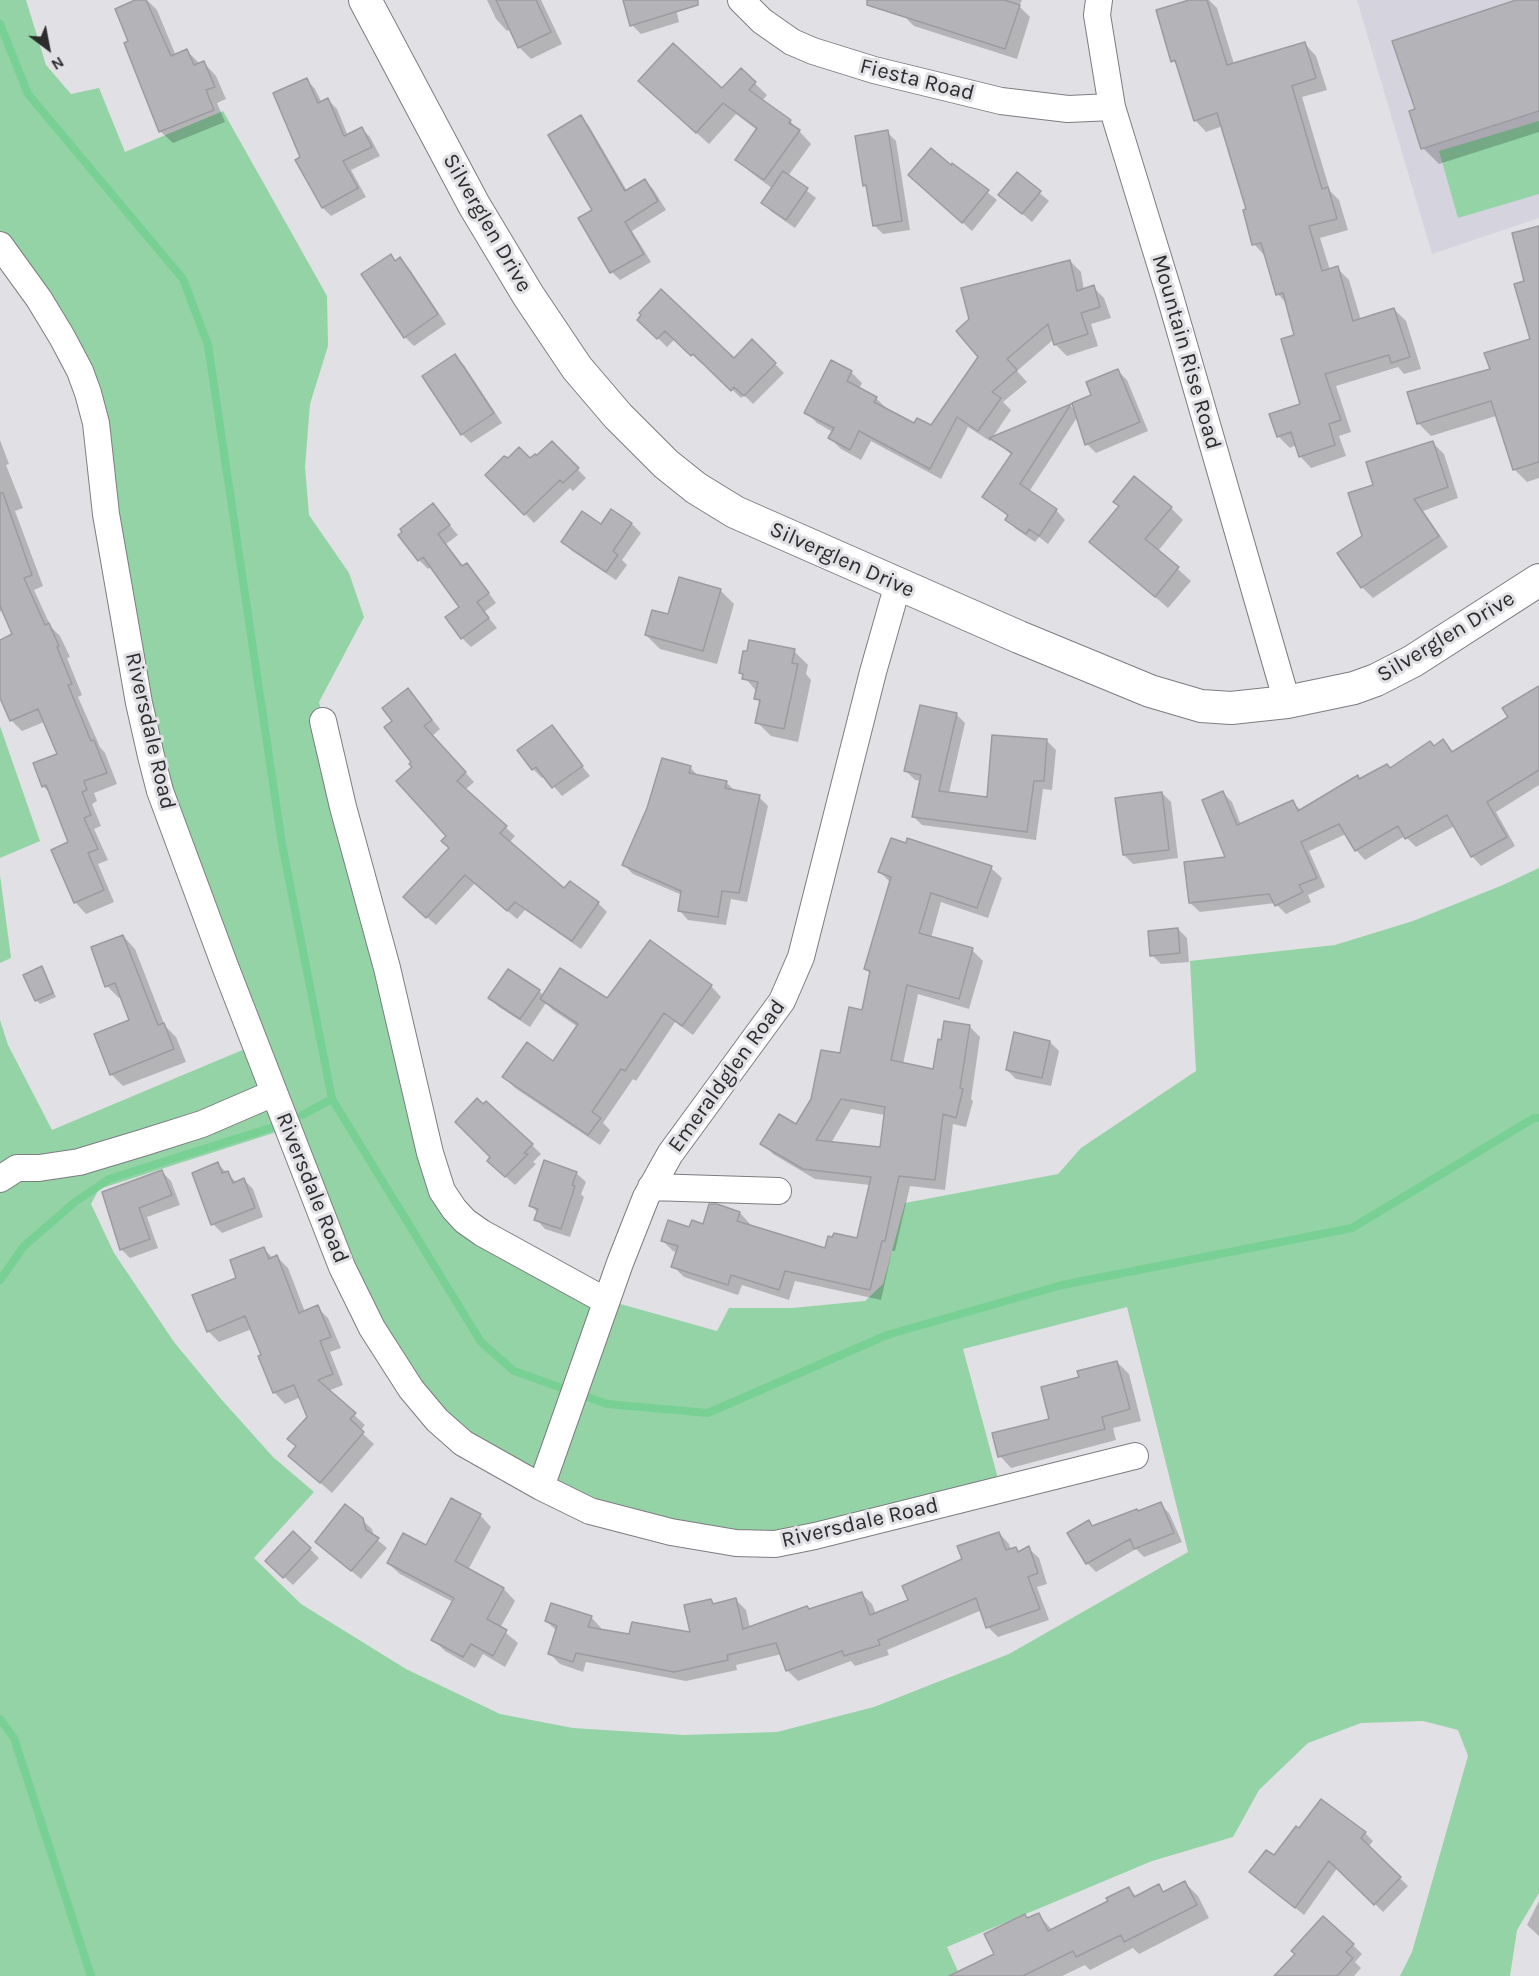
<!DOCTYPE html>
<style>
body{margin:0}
#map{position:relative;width:1539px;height:1976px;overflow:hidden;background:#e1e0e4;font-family:Karla,sans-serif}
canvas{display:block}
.north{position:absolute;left:18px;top:18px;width:60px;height:60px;-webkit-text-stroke:4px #e1e0e4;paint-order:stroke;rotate:148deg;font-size:16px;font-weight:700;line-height:24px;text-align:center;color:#2c2c2d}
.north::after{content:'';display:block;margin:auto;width:21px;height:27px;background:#2c2c2d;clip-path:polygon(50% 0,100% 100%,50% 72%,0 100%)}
</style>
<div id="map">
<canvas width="1539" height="1976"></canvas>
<div class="north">N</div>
</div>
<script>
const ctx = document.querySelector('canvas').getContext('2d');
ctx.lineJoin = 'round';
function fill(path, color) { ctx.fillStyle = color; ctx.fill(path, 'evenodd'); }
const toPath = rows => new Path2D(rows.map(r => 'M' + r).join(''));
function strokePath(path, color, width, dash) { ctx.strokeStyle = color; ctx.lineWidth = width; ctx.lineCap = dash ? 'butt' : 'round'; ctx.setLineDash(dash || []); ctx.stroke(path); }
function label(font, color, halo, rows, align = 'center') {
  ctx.font = font + ' Karla,sans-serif'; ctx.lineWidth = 6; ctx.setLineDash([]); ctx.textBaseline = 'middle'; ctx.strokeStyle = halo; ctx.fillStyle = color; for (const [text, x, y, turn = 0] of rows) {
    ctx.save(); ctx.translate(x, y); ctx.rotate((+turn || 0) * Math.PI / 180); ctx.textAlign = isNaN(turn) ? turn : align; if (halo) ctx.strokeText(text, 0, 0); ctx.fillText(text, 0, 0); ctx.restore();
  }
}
const built = toPath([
 [1357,0,1539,0,1539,218,1432,254]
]);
const green = toPath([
 [0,0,26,0,46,65,71,94,99,88,125,152,223,111,327,296,328,346,310,404,305,467,309,515,349,573,364,617,319,702,345,810,454,1208,606,1300,717,1331,729,1308,792,1308,865,1301,883,1284,905,1203,1058,1174,1081,1148,1196,1071,1190,961,1335,945,1413,921,1503,885,1539,868,1539,1893,1517,1930,1510,1976,1400,1976,1412,1952,1468,1756,1458,1730,1423,1721,1361,1723,1308,1743,1259,1790,1233,1837,1152,1861,947,1947,960,1976,0,1976,0,1020,8,1045,52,1130,252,1046,154,789,103,510,69,355,0,246],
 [286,1129,412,1388,464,1442,590,1510,783,1541,1000,1486,963,1349,1127,1307,1188,1552,1009,1654,874,1707,777,1732,684,1735,573,1728,500,1714,406,1669,301,1604,254,1558,314,1492,273,1457,221,1399,174,1342,114,1253,91,1204,99,1189],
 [1539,121,1539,194,1458,218,1439,151],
 [0,726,40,841,0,858],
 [0,875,11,958,0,963]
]);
const shadow = toPath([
 [139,0,147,0,157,10,176,56,187,51,200,64,204,63,216,76,226,99,217,103,225,122,173,143,160,131,130,42],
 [487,0,541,0,562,44,531,59,519,47,511,29,507,31,496,19],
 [624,0,678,0,676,9,679,22,641,34,632,25],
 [908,0,1022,0,1019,6,1030,17,1017,59,914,26,903,15],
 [1194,0,1209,0,1217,8,1234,64,1305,44,1316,56,1327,90,1302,97,1330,191,1339,200,1348,230,1320,238,1330,270,1337,268,1349,280,1361,320,1394,309,1406,321,1421,369,1404,374,1398,367,1336,386,1351,432,1339,436,1346,456,1311,468,1300,456,1296,445,1290,448,1278,436,1302,405,1296,336,1287,304,1278,294,1265,256,1254,244,1248,210,1223,126,1206,132,1195,120,1178,66,1173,61],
 [1521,0,1539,0,1539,132,1439,164,1423,148,1417,110],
 [741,70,767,95,762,101,790,121,811,144,788,176,816,198,795,228,772,212,763,203,773,189,749,171,736,159,757,130,736,114,709,144,652,93,722,90],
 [307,80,315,89,322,103,328,100,337,109,348,136,362,129,370,137,380,156,351,170,366,197,331,216,323,208,297,160,302,157],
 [581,117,589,126,627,191,645,181,653,189,666,210,632,231,651,262,620,280,612,272,594,211],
 [887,132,896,141,910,230,883,234,874,225,868,189,864,185],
 [953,165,997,200,972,231,919,183],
 [1017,174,1049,201,1032,222,1000,195],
 [1539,228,1539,478,1527,482,1514,469,1496,416,1431,436,1418,423,1532,340,1530,281],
 [391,256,396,262,400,259,409,268,446,324,414,346,405,337],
 [1070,261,1081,272,1084,290,1093,287,1104,298,1111,318,1091,324,1098,346,1067,356,1056,345,1054,339,1017,371,1027,382,1003,402,1011,410,990,441,968,427,941,479,871,441,861,460,841,449,830,438,833,432,817,423,806,412,851,372,862,383,859,389,876,398,887,409,887,410,915,425,932,427],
 [639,320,734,360,752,341,784,373,753,404,744,395,741,398,703,362,701,363,675,339,667,347],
 [455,356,464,365,502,423,471,443,462,434,424,377],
 [1118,371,1127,380,1148,431,1096,453,1087,444,1078,416,1029,492,1056,510,1065,520,1048,544,1039,537,1035,542,1016,529,1007,520,1009,517,984,497,1012,455,992,438,1071,406,1077,412],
 [0,440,9,464,6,465,23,508,15,511,43,586,34,590,51,627,60,636,70,657,67,658,82,695,78,697,100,747,105,753,117,784,94,793,97,801,92,804,101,826,94,829,108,860,98,864,114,902,86,914,75,902,70,843,52,795,43,786,59,755,44,722,22,731,11,720,0,696,0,652,14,635,3,610,0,612],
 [552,443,586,478,573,491,570,488,534,523,487,475,537,457],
 [1433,443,1444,454,1458,498,1423,511,1448,547,1373,598,1362,587,1339,553,1364,537,1375,486],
 [433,505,458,535,446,544,464,567,466,565,475,574,496,603,484,612,497,628,471,647,462,638,461,607,432,566,428,569,419,560],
 [1171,508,1183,520,1158,551,1191,581,1168,608,1091,542],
 [612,511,632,524,641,533,622,560,627,565,616,580,572,551,563,542,601,526],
 [720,590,734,604,717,664,660,649,646,635,669,616],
 [794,651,808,665,806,674,811,680,798,742,771,736,757,722,761,704,756,698,757,692,740,672],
 [1539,688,1539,785,1496,812,1515,846,1481,866,1472,856,1455,826,1416,847,1405,836,1365,860,1356,850,1346,834,1309,851,1325,887,1308,895,1311,902,1286,914,1275,903,1200,912,1190,903,1227,858,1223,793,1232,802,1241,825,1292,802,1302,811,1357,777,1360,780,1390,769,1443,741,1454,753,1510,718],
 [408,690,440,729,432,736,474,782,465,790,515,836,509,843,564,890,598,903,607,912,581,949,525,910,517,919,475,883,436,925,414,906,450,848,448,836,414,767,394,722],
 [956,714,965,723,949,793,988,799,1047,741,1056,750,1052,790,1043,789,1036,840,922,825,913,816,921,781,915,780,906,771],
 [551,727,590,776,562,796,545,776,542,778,533,769],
 [690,767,699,777,726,782,736,792,759,797,768,806,747,902,731,899,726,925,688,920,679,910,682,895,633,874,624,865,648,808],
 [1162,793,1171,802,1178,858,1133,864,1124,855],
 [991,868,1002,878,988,918,941,902,931,938,972,950,983,961,969,1009,918,994,903,1064,935,1070,970,1027,980,1037,971,1099,973,1101,966,1127,953,1124,945,1190,910,1186,895,1251,892,1251,881,1300,795,1281,789,1300,742,1285,738,1295,684,1277,673,1266,678,1253,673,1251,662,1240,690,1229,740,1213,750,1224,750,1226,827,1250,858,1240,870,1185,815,1179,773,1154,762,1143,796,1126,841,1055,863,1011,871,974,865,969,891,883,880,872],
 [851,1109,885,1115,881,1149,831,1143],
 [1178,929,1187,938,1189,962,1161,964,1152,955],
 [123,936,135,949,165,1026,176,1037,186,1062,123,1086,111,1074,131,1021,122,997,119,998,107,986],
 [41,968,45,972,56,997,40,1004,36,1000],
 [711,986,721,997,693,1035,675,1022,636,1081,633,1079,603,1123,610,1130,600,1145,515,1088,504,1077,554,1063,578,1027,553,1010,546,1003,530,1027,499,1007,490,998,539,991,544,996,607,1000],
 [1050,1042,1059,1051,1051,1086,1016,1079,1007,1070],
 [532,1145,541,1154,533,1162,536,1164,515,1185,498,1170],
 [218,1164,237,1183,244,1180,253,1189,263,1217,222,1233,213,1224],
 [162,1172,171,1181,180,1205,147,1217,158,1248,130,1258,121,1249,104,1193],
 [576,1173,586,1182,581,1194,584,1197,570,1237,545,1229,536,1219,538,1213,530,1205],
 [264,1249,273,1258,277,1257,288,1268,305,1312,317,1307,328,1318,341,1348,330,1352,343,1385,328,1391,365,1425,360,1431,374,1444,332,1493,301,1466,298,1447,309,1417,301,1397,285,1404,274,1392,260,1357,263,1356,252,1329,219,1342,208,1331,238,1279],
 [1117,1362,1129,1374,1141,1421,1113,1428,1116,1440,1011,1468,1000,1456,1051,1420,1081,1378],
 [1160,1504,1169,1513,1182,1542,1144,1557,1136,1549,1096,1572,1087,1563,1089,1522,1094,1527],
 [480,1515,491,1527,468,1570,504,1589,515,1601,500,1628,518,1643,505,1667,483,1654,475,1668,445,1651,433,1639,453,1602,400,1574,388,1563,426,1547],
 [362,1520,372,1529,374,1537,387,1548,361,1579,317,1542],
 [999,1533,1009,1544,1011,1550,1016,1548,1020,1552,1028,1548,1039,1558,1047,1584,1037,1587,1049,1620,998,1637,988,1627,982,1610,887,1650,889,1655,855,1666,851,1661,798,1681,788,1671,782,1654,736,1665,737,1670,686,1681,586,1662,583,1672,560,1664,549,1653,557,1631,546,1621,591,1617,601,1628,600,1631,630,1636,692,1634,711,1600,716,1605,736,1600,746,1610,750,1628,862,1594,872,1604,876,1614,910,1600],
 [310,1549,319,1558,293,1585,267,1561],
 [1300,1830,1365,1833,1373,1841,1368,1847,1408,1886,1383,1912,1338,1867,1304,1915,1251,1872,1274,1857],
 [1185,1883,1198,1896,1209,1918,1139,1954,1133,1948,1090,1970,1085,1965,1062,1976,976,1976,996,1955,1025,1916,1028,1919,1038,1914,1053,1931,1110,1902,1128,1888,1137,1897,1159,1886,1165,1893],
 [1539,1901,1539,1936,1527,1925],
 [1353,1945,1362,1954,1355,1962,1361,1968,1354,1976,1313,1976]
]);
const stream = toPath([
 [0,24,28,94,183,279,208,345,282,844,332,1099,481,1342,514,1371,607,1404,708,1413,887,1335,1062,1285,1352,1228,1534,1118,1539,1118],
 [302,1115,332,1099],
 [0,1280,24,1246,75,1202,109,1179,273,1127],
 [0,1719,14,1738,91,1976]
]);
const building = toPath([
 [135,0,146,0,171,56,187,49,194,65,204,61,215,87,206,90,214,110,159,132,124,43,128,41,115,9,135,0],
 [496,0,536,0,551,32,518,48,496,0],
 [623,0,698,0,698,5,630,26,623,0],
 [867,0,1004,0,1020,5,1005,49,867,5,867,0],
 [1189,0,1207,0,1227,65,1305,42,1316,78,1292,86,1322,189,1328,187,1337,219,1309,226,1322,271,1338,266,1353,321,1394,308,1410,357,1391,363,1389,355,1325,374,1341,420,1329,424,1335,445,1299,457,1291,432,1277,437,1269,414,1300,404,1281,339,1294,335,1283,293,1276,295,1261,243,1252,245,1243,210,1246,209,1217,113,1194,121,1175,60,1171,62,1156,10,1189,0],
 [1516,0,1539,0,1539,111,1421,149,1409,111,1415,109,1392,41,1516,0],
 [673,43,722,88,741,68,756,82,749,90,791,120,789,123,800,130,764,180,735,160,757,128,723,103,696,133,638,81,673,43],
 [307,78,318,103,328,98,344,136,362,127,372,147,343,161,358,188,322,208,295,160,300,157,273,93,307,78],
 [581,115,625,191,645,179,658,201,625,222,644,254,610,273,578,218,592,210,548,135,581,115],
 [888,130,902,221,873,226,866,185,863,186,855,136,888,130],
 [931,148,951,165,952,163,989,190,962,223,908,175,931,148],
 [783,171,808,188,786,220,761,203,783,171],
 [1017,172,1041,191,1022,214,998,195,1017,172],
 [1539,226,1539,462,1513,470,1491,401,1417,424,1407,392,1490,369,1484,353,1530,339,1514,284,1524,281,1512,233,1539,226],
 [391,254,395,261,400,257,438,314,404,338,361,274,391,254],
 [1070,260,1077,291,1094,285,1100,307,1081,313,1088,334,1054,345,1048,324,1007,359,1017,370,992,392,1001,398,978,431,957,417,930,469,859,431,850,450,828,438,834,428,804,413,831,360,852,371,847,381,877,397,874,402,914,423,917,418,931,425,978,357,956,331,969,319,961,288,1070,260],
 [661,289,734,358,752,339,776,363,744,396,734,387,731,391,693,354,691,356,665,331,657,339,637,320,641,315,639,313,661,289],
 [455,354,494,413,461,435,422,376,455,354],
 [1118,369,1140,422,1085,445,1072,403,1091,395,1086,382,1118,369],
 [1071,404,1020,484,1057,509,1039,536,1029,529,1026,534,1005,520,1008,515,982,497,1012,453,989,438,1071,404],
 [552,441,579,468,563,483,560,480,524,515,485,475,504,456,508,458,519,447,530,458,535,454,537,455,552,441],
 [1433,441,1448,487,1414,499,1439,536,1361,588,1337,553,1362,536,1348,493,1373,485,1366,462,1433,441],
 [1134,476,1172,507,1145,539,1179,567,1155,597,1089,542,1119,506,1113,502,1134,476],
 [0,493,3,493,32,575,24,578,45,625,49,623,59,646,57,647,72,684,68,685,91,741,94,740,107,773,84,781,87,790,82,792,91,815,84,818,98,849,88,853,104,890,74,903,51,850,68,842,46,785,42,787,33,763,57,754,38,709,10,721,0,698,0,640,12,634,0,606,0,493],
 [433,503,450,525,438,534,462,566,467,563,489,593,477,602,489,618,461,639,445,617,459,607,423,557,418,561,398,535,402,532,400,529,433,503],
 [611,509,632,523,613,551,618,555,606,572,561,542,582,511,601,524,611,509],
 [679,577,721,589,703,651,645,635,652,610,668,614,679,577],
 [749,640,795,649,792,663,798,664,784,729,755,723,760,700,754,699,758,682,742,679,743,674,739,673,743,651,747,651,749,640],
 [1539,686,1539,770,1487,802,1507,837,1471,857,1447,815,1405,839,1398,826,1355,851,1339,824,1301,842,1317,878,1299,885,1303,892,1275,906,1269,894,1189,903,1184,862,1225,857,1202,800,1223,791,1237,825,1293,800,1298,811,1358,775,1359,779,1387,764,1390,768,1430,741,1434,746,1443,739,1452,752,1508,717,1502,708,1539,686],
 [408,688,432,720,424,726,466,772,457,781,507,826,500,833,564,888,570,881,599,902,572,941,515,902,507,911,465,875,426,918,403,897,449,848,441,841,446,836,396,781,412,767,409,764,411,762,384,727,392,721,382,708,408,688],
 [920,705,957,713,939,791,987,797,992,735,1047,739,1044,781,1034,781,1027,832,912,817,921,775,904,771,920,705],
 [552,725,583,766,552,788,536,767,532,770,517,750,552,725],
 [662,758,691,766,689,773,727,781,725,788,760,795,739,893,722,891,718,917,678,911,681,891,622,865,647,808,662,758],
 [1162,792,1169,850,1123,855,1115,798,1162,792],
 [891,838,906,843,907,838,992,866,977,908,931,893,919,933,973,948,959,999,907,985,891,1060,933,1069,938,1039,941,1040,944,1021,970,1025,960,1088,963,1089,956,1118,943,1114,935,1180,899,1176,885,1241,882,1241,870,1290,785,1271,779,1290,731,1275,728,1285,671,1267,678,1246,661,1241,668,1220,689,1227,692,1220,703,1224,709,1204,717,1204,740,1212,737,1221,825,1248,828,1236,832,1237,834,1233,857,1238,871,1177,803,1169,760,1144,779,1114,796,1124,811,1099,821,1050,840,1053,849,1007,862,1010,870,971,864,969,891,877,878,872,891,838],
 [841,1099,885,1107,880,1147,816,1140,841,1099],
 [1178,928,1180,953,1150,956,1148,931,1178,928],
 [123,935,158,1025,164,1023,174,1049,110,1075,94,1034,129,1020,115,983,105,987,91,947,123,935],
 [650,940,712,985,682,1026,664,1013,625,1071,621,1069,592,1112,601,1118,588,1135,502,1077,527,1042,553,1061,578,1024,540,999,560,968,607,998,650,940],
 [42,966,53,993,35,1001,23,975,42,966],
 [508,969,540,990,520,1019,488,998,508,969],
 [1014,1032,1050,1041,1042,1078,1006,1070,1014,1032],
 [477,1098,483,1104,486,1101,533,1144,524,1153,528,1154,505,1177,487,1161,490,1157,455,1122,477,1098],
 [544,1160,577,1172,572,1185,575,1186,561,1229,534,1220,538,1209,529,1206,544,1160],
 [218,1162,222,1173,228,1171,233,1183,244,1178,255,1208,211,1225,192,1173,218,1162],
 [162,1170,172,1195,139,1208,150,1239,120,1250,102,1192,162,1170],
 [264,1247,269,1259,277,1255,299,1313,318,1305,331,1337,320,1341,333,1374,318,1380,356,1413,350,1419,364,1432,320,1483,288,1456,296,1446,287,1439,307,1417,294,1385,273,1393,258,1356,261,1355,245,1316,207,1332,192,1295,236,1278,230,1260,264,1247],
 [1117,1361,1130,1409,1102,1417,1105,1429,998,1457,992,1433,1049,1419,1041,1387,1079,1377,1077,1371,1117,1361],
 [451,1498,481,1514,455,1561,504,1588,487,1619,507,1630,493,1656,471,1644,463,1657,431,1640,454,1598,387,1563,403,1533,426,1545,451,1498],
 [1161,1502,1174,1533,1134,1549,1130,1539,1086,1564,1067,1533,1089,1520,1092,1526,1137,1509,1138,1511,1161,1502],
 [345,1504,363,1518,366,1530,379,1538,351,1571,315,1542,345,1504],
 [293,1531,311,1548,283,1578,265,1561,293,1531],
 [999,1532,1006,1550,1016,1547,1018,1552,1029,1546,1038,1573,1028,1577,1040,1609,986,1628,976,1598,878,1640,880,1645,844,1656,842,1651,786,1671,776,1643,727,1655,728,1660,674,1672,576,1653,573,1662,548,1654,557,1626,545,1621,551,1603,592,1616,588,1627,629,1634,632,1622,690,1632,684,1605,711,1599,713,1604,736,1598,743,1629,807,1606,809,1609,862,1592,870,1615,908,1600,902,1586,962,1559,957,1546,999,1532],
 [1321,1799,1366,1832,1361,1838,1401,1877,1374,1905,1329,1861,1295,1908,1249,1872,1266,1850,1274,1855,1296,1826,1299,1828,1321,1799],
 [1185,1881,1197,1905,1124,1942,1121,1935,1076,1957,1073,1951,1023,1976,949,1976,994,1954,984,1934,1025,1914,1027,1918,1039,1913,1048,1931,1108,1901,1106,1898,1129,1887,1134,1897,1159,1884,1163,1892,1185,1881],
 [1323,1916,1354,1944,1346,1952,1353,1958,1337,1976,1274,1976,1295,1954,1291,1951,1323,1916]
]);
const minor = toPath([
 [741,0,762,21,792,42,813,51,874,70,1001,101,1068,109,1112,107],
 [1099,0,1097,15,1112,107,1169,293,1287,702],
 [0,245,39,299,62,337,80,371,88,393,96,423,106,514,139,703,151,756,160,791,225,966,342,1267,372,1328,411,1389,437,1420,463,1443,541,1487,590,1511,671,1532,736,1543,775,1544,815,1536,1135,1456],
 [323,721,343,807,387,968,430,1153,442,1191,454,1209,465,1221,482,1233,606,1301],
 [0,1179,17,1168,39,1168,79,1162,142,1143,202,1124,274,1093],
 [651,1187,778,1191],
 [541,1487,620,1263,646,1197,670,1154,782,1001,801,957,873,672,898,584]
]);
const tertiary = toPath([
 [365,0,474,205,528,295,577,368,618,416,666,464,696,488,735,512,1019,637,1150,691,1201,706,1231,708,1287,702,1354,688,1376,680,1413,661,1539,580]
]);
const streetNames = [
 ["Fiesta Road",917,80,14],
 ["Silverglen Drive",487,223,60],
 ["Mountain Rise Road",1186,352,74],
 ["Silverglen Drive",842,560,24],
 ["Silverglen Drive",1446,637,-31],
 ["Riversdale Road",150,731,77],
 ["Emeraldglen Road",727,1076,-54],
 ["Riversdale Road",312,1188,68],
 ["Riversdale Road",860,1523,-13]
];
fill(built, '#d5d3de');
fill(green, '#93d3a6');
fill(shadow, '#0003');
strokePath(stream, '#78d095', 8);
fill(building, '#b4b3b7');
strokePath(building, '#9c9ca0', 1.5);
strokePath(minor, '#7d7c80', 28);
strokePath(tertiary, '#7d7c80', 34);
strokePath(minor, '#fff', 26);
strokePath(tertiary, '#fff', 32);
label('22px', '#2c2c2d', '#e1e0e4', streetNames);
</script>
